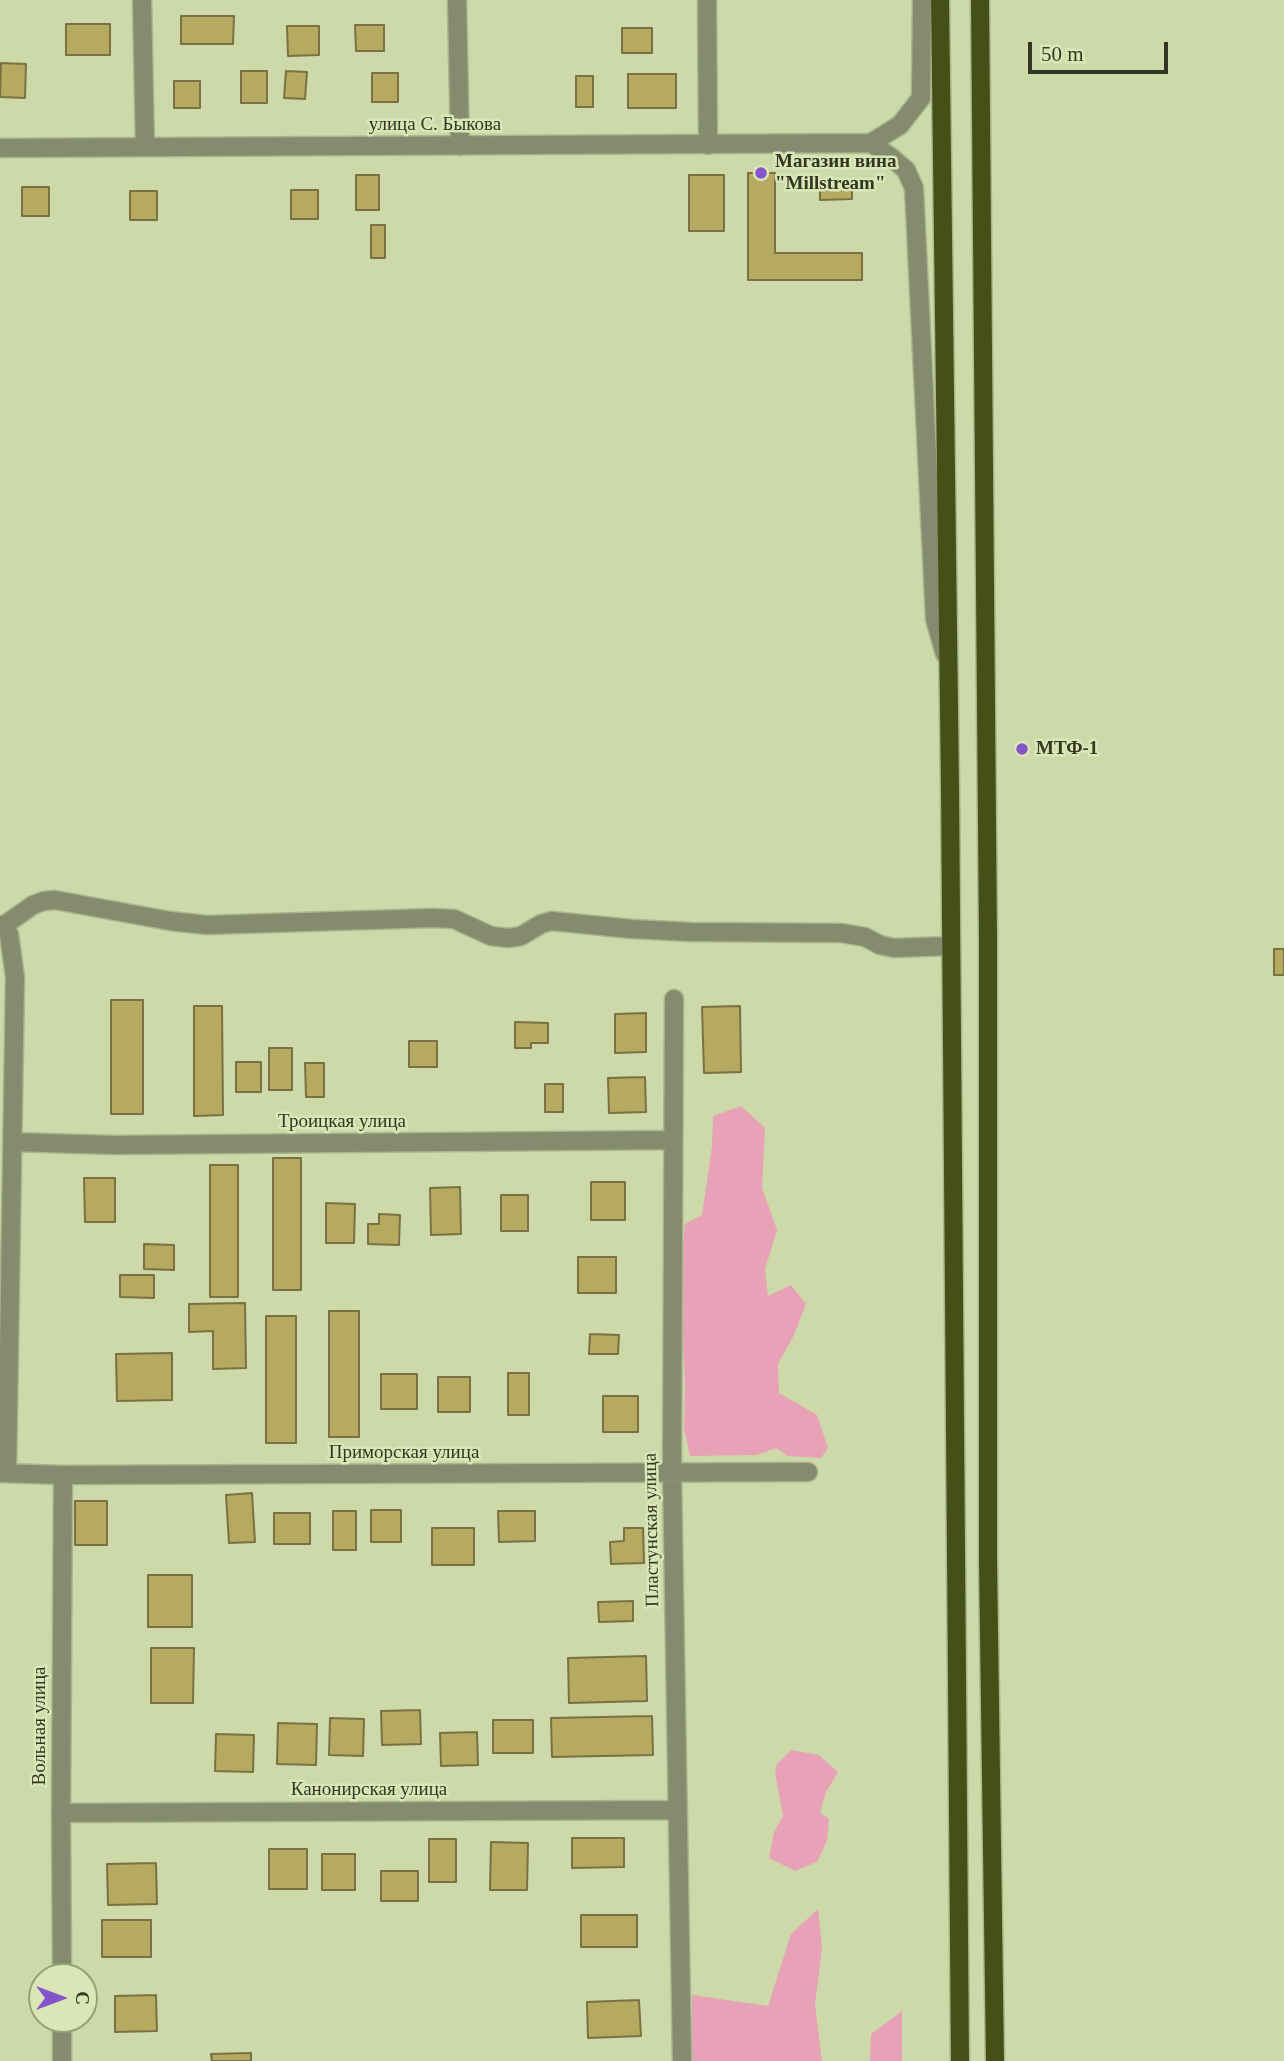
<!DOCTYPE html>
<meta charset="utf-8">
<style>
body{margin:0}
#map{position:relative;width:1284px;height:2061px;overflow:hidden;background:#cdd9a9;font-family:"Times New Roman",serif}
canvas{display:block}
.north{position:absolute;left:28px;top:1963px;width:70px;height:70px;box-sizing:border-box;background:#dae6b6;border:2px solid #97a07b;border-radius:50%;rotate:90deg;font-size:19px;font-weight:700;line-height:28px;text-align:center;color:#323623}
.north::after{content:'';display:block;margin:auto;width:24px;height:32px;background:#8554cd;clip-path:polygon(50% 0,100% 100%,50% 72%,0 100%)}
.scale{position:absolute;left:1028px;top:42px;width:140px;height:32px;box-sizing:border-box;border:4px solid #323623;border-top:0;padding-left:9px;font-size:21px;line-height:24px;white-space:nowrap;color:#323623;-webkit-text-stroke:5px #dae6b6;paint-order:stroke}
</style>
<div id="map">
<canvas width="1284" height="2061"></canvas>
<div class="north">С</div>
<div class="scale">50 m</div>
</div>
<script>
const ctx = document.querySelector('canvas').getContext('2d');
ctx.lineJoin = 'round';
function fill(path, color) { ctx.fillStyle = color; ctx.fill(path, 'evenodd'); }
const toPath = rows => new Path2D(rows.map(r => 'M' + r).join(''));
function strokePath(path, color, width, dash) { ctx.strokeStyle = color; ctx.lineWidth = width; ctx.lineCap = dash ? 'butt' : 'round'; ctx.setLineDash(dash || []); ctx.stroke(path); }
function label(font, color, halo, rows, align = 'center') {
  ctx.font = font + ' "Times New Roman",serif'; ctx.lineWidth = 5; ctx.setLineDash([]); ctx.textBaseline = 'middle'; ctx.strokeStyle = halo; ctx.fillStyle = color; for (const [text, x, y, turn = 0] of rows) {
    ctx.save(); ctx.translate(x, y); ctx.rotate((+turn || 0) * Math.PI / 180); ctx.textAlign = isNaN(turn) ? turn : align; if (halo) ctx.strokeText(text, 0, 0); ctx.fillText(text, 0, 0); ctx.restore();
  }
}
const green = toPath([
 [741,1106,765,1128,762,1188,777,1230,765,1269,768,1296,791,1285,806,1304,794,1335,778,1364,779,1393,817,1415,828,1448,821,1458,788,1456,776,1448,757,1455,690,1456,684,1429,685,1385,680,1271,685,1224,702,1215,712,1146,713,1116],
 [791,1750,819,1755,838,1772,826,1792,820,1813,829,1819,827,1841,817,1862,795,1871,769,1858,774,1832,783,1816,775,1773,777,1764],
 [818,1909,822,1948,815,2005,822,2061,692,2061,692,1995,768,2006,791,1934],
 [902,2011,902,2061,870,2061,871,2034]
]);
const building = toPath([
 [181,16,234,16,233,44,181,44,181,16],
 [66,24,110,24,110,55,66,55,66,24],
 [355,25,384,25,384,51,356,51,355,25],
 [287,26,319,26,319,55,288,56,287,26],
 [622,28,652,28,652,53,622,53,622,28],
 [1,63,26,64,25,98,0,97,1,63],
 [241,71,267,71,267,103,241,103,241,71],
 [286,71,307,72,305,99,284,98,286,71],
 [372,73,398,73,398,102,372,102,372,73],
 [628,74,676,74,676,108,628,108,628,74],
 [576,76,593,76,593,107,576,107,576,76],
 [174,81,200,81,200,108,174,108,174,81],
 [748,173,775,173,775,253,862,253,862,280,748,280,748,173],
 [356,175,379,175,379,210,356,210,356,175],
 [689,175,724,175,724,231,689,231,689,175],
 [852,181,852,199,820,200,820,182,852,181],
 [22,187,49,187,49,216,22,216,22,187],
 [291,190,318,190,318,219,291,219,291,190],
 [130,191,157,191,157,220,130,220,130,191],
 [371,225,385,225,385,258,371,258,371,225],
 [1274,949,1284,949,1284,975,1274,975,1274,949],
 [111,1000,143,1000,143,1114,111,1114,111,1000],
 [194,1006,222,1006,223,1115,194,1116,194,1006],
 [740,1006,741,1072,704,1073,702,1007,740,1006],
 [646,1013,646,1052,615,1053,615,1014,646,1013],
 [515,1022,548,1023,548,1043,531,1043,531,1048,515,1048,515,1022],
 [409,1041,437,1041,437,1067,409,1067,409,1041],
 [269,1048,292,1048,292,1090,269,1090,269,1048],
 [236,1062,261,1062,261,1092,236,1092,236,1062],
 [305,1063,324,1063,324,1097,306,1097,305,1063],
 [645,1077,646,1112,609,1113,608,1078,645,1077],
 [545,1084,563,1084,563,1112,545,1112,545,1084],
 [273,1158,301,1158,301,1290,273,1290,273,1158],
 [210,1165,238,1165,238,1297,210,1297,210,1165],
 [84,1178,115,1178,115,1222,85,1222,84,1178],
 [591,1182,625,1182,625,1220,591,1220,591,1182],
 [460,1187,461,1234,431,1235,430,1188,460,1187],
 [501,1195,528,1195,528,1231,501,1231,501,1195],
 [326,1203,355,1204,354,1243,326,1243,326,1203],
 [379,1214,400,1215,399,1245,368,1244,368,1224,379,1224,379,1214],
 [144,1244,174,1245,174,1270,144,1269,144,1244],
 [578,1257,616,1257,616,1293,578,1293,578,1257],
 [120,1275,154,1275,154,1298,120,1297,120,1275],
 [245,1303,246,1368,213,1369,213,1331,189,1332,189,1304,245,1303],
 [329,1311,359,1311,359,1437,329,1437,329,1311],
 [266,1316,296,1316,296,1443,266,1443,266,1316],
 [590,1334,619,1335,618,1354,589,1354,590,1334],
 [172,1353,172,1400,117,1401,116,1354,172,1353],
 [508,1373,529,1373,529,1415,508,1415,508,1373],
 [381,1374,417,1374,417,1409,381,1409,381,1374],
 [438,1377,470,1377,470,1412,438,1412,438,1377],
 [603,1396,638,1396,638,1432,603,1432,603,1396],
 [252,1493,255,1542,229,1543,226,1495,252,1493],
 [75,1501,107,1501,107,1545,75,1545,75,1501],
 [371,1510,401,1510,401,1542,371,1542,371,1510],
 [333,1511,356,1511,356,1550,333,1550,333,1511],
 [498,1511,535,1511,535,1541,499,1542,498,1511],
 [274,1513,310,1513,310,1544,274,1544,274,1513],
 [432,1528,474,1528,474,1565,432,1565,432,1528],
 [624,1528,643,1528,644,1563,611,1564,610,1542,624,1541,624,1528],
 [148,1575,192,1575,192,1627,148,1627,148,1575],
 [633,1601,633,1621,599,1622,598,1602,633,1601],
 [151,1648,194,1648,193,1703,151,1703,151,1648],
 [646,1656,647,1701,569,1703,568,1658,646,1656],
 [420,1710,421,1744,382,1745,381,1711,420,1710],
 [652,1716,653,1755,552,1757,551,1718,652,1716],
 [330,1718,364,1719,363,1756,329,1755,330,1718],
 [493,1720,533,1720,533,1753,493,1753,493,1720],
 [278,1723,317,1724,316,1765,277,1764,278,1723],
 [477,1732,478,1765,441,1766,440,1733,477,1732],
 [216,1734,254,1735,253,1772,215,1771,216,1734],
 [572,1838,624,1838,624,1867,572,1868,572,1838],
 [429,1839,456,1839,456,1882,429,1882,429,1839],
 [491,1842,528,1843,527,1890,490,1890,491,1842],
 [269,1849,307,1849,307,1889,269,1889,269,1849],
 [322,1854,355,1854,355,1890,322,1890,322,1854],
 [156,1863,157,1904,108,1905,107,1864,156,1863],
 [381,1871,418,1871,418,1901,381,1901,381,1871],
 [581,1915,637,1915,637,1947,581,1947,581,1915],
 [102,1920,151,1920,151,1957,102,1957,102,1920],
 [156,1995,157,2031,115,2032,115,1996,156,1995],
 [639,2000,641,2036,588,2038,587,2002,639,2000],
 [251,2053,251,2061,212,2061,211,2054,251,2053]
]);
const minor = toPath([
 [142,0,145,147],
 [457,0,460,146],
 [707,0,708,145],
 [871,143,892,158,906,170,914,188,935,619,945,654],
 [871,143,900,125,921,98,922,0],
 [0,148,871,143],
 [0,925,9,934,15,977,7,1473],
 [2,927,33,905,44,901,55,900,170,921,207,925,433,918,454,919,491,936,508,938,521,936,541,924,551,921,632,929,691,932,841,933,865,937,880,945,894,948,951,946],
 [674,999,672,1472,682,2061],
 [13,1142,113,1145,672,1140],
 [0,1473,63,1475,808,1472],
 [61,1813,678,1810],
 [62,1977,61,1813,63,1475],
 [62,2019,62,2061]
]);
const major = toPath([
 [940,0,950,787,960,2061],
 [980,0,988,939,988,1560,995,2061]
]);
const markers = [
 [761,173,7,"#8554cd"],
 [1022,749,7,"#8554cd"]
];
const streetNames = [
 ["улица С. Быкова",435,125],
 ["Троицкая улица",342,1122],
 ["Приморская улица",404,1453],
 ["Пластунская улица",652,1530,-91],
 ["Вольная улица",40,1726,-90],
 ["Канонирская улица",369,1790]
];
const poiNames = [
 ["Магазин вина",775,162],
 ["\"Millstream\"",775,184],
 ["МТФ-1",1036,749]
];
fill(green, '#e7a2b7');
fill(building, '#b6a960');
strokePath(building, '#797144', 2);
strokePath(minor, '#abb58c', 21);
strokePath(major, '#abb58c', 21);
strokePath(minor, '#848b6e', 18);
strokePath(major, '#455016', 18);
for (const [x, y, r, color] of markers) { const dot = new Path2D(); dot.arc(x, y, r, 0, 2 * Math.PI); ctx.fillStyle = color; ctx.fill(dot); strokePath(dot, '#dae6b6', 2.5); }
label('19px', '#323623', '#dae6b6', streetNames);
label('bold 19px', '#323623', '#dae6b6', poiNames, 'left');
</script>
